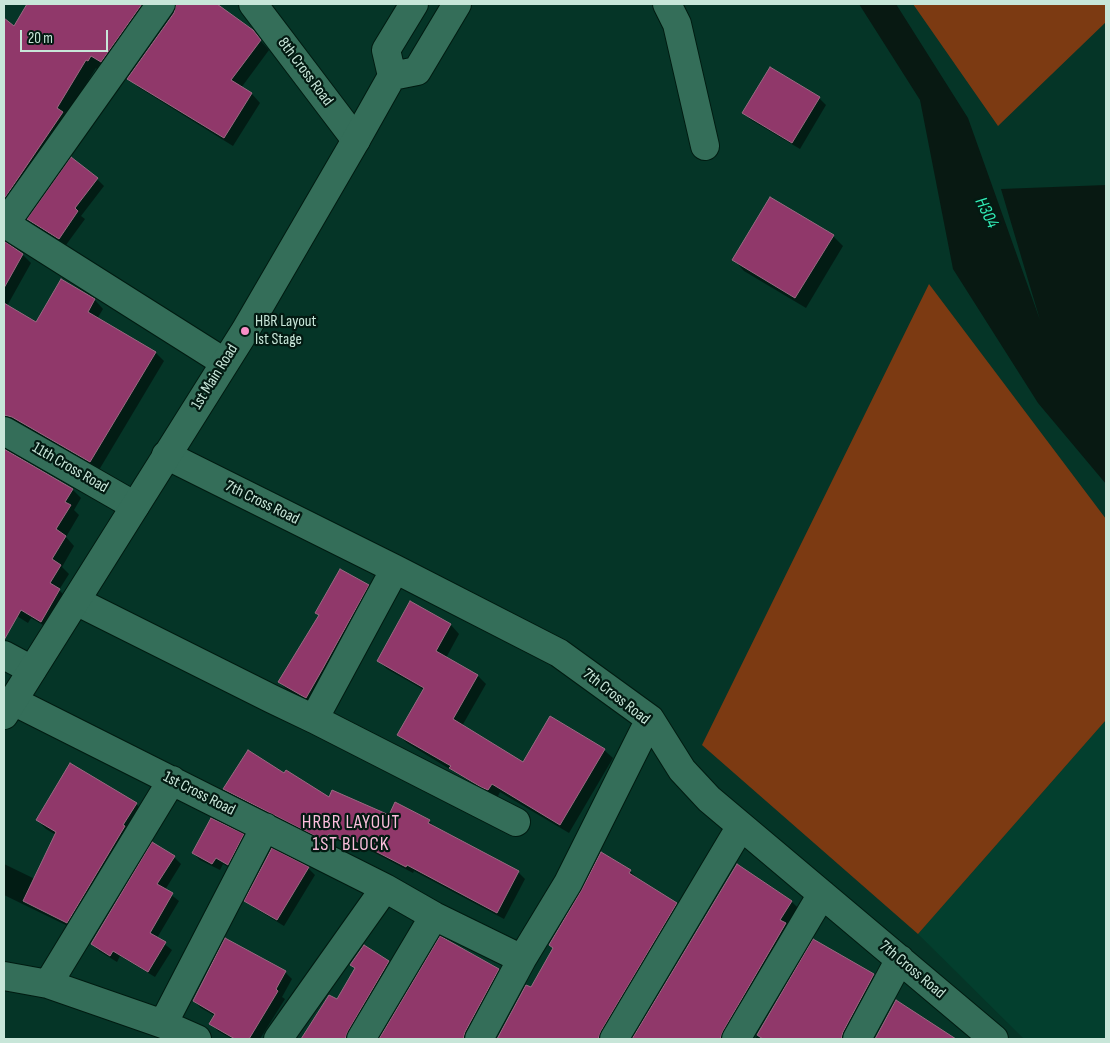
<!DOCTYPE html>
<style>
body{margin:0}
#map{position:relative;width:1110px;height:1043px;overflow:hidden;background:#053527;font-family:"Sofia Sans Condensed",sans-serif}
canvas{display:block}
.frame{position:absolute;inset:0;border:5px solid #c8e6d9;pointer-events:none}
.scale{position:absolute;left:20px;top:30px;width:88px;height:22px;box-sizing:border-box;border:2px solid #c8e6d9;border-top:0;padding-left:6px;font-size:15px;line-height:18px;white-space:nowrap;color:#c8e6d9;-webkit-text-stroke:4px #031a12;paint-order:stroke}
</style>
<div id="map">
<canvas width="1110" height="1043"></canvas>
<div class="frame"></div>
<div class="scale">20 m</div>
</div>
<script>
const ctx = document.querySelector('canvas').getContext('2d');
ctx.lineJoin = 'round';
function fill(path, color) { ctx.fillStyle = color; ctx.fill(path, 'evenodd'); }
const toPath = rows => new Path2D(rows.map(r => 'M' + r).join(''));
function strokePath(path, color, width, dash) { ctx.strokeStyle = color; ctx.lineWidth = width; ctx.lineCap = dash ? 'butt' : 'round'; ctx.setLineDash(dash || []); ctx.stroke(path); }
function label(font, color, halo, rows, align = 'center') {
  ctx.font = font + ' "Sofia Sans Condensed",sans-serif'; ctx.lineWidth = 4.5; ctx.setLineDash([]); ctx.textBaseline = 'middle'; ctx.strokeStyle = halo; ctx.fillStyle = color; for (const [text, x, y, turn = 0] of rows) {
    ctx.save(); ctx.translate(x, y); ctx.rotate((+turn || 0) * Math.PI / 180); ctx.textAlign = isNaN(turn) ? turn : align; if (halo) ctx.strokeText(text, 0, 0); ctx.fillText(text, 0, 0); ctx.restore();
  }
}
const built = toPath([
 [1106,720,1106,1039,1024,1039,918,934]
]);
const green = toPath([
 [913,4,1106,4,1106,22,998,126],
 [929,284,1106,519,1106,720,918,934,702,745]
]);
const water = toPath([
 [859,4,896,4,968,118,1040,320,1001,189,1106,185,1106,484,1038,403,953,269,920,100]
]);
const shadow = toPath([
 [29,4,157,4,110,70,100,64,97,69,96,68,4,218,4,34,10,25,14,27],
 [177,4,218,4,217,5,252,31,269,50,241,88,252,94,260,103,233,146,138,87,129,78,175,14],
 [819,98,826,105,800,149,751,120,744,113],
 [97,179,104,186,81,216,85,219,66,245,36,226,29,219],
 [833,236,843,246,806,308,744,271,734,260],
 [4,243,23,255,31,263,7,306,36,323,61,280,95,300,103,309,97,319,156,353,164,361,99,470,4,427],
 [4,450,73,490,81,498,74,510,79,515,66,537,74,546,62,567,69,574,59,590,68,599,50,629,31,618,28,623,4,608],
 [368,586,375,593,313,704,286,689,279,682],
 [411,603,451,625,459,634,446,658,478,676,486,684,462,726,524,763,604,750,613,758,569,833,500,792,497,798,407,743,398,735,424,690,387,669,378,661],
 [285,775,330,798,389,817,429,821,436,828,518,872,525,879,504,919,414,871,413,873,358,844,356,849,337,840,333,847,232,796,225,789],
 [136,804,145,812,76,930,4,895,4,864,35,879,56,835,46,829,37,820],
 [243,835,250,842,235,871,223,864,220,870,200,860,193,853],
 [272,850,308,868,315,875,284,926,253,907,246,900],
 [174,857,181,864,165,890,179,901,157,938,172,950,155,977,120,956,117,962,99,951,92,944],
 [737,865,792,902,800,910,731,1039,634,1039],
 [630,871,638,879,676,904,684,913,609,1039,498,1039,526,986,531,989],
 [441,938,498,970,508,979,474,1039,380,1039],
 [814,941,873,975,881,984,852,1039,755,1039],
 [388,962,398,971,358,1039,308,1039,304,1036,338,1001,356,969,351,965],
 [285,972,292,979,282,997,285,999,260,1039,232,1039,218,1031,211,1024,215,1016,201,1008,194,1001],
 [896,1002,954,1039,876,1039]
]);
const building = toPath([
 [27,4,142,4,101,62,91,56,88,61,86,60,57,108,63,112,4,199,4,18,14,26,27,4],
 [176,4,217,4,253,30,261,40,231,80,252,93,224,138,127,79,174,13,176,4],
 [770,67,820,97,792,143,742,113,770,67],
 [71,157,98,178,75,208,78,211,59,239,27,219,71,157],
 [770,197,834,235,795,298,732,260,770,197],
 [4,241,23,254,4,288,4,241],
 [61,279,95,299,88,312,156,352,90,462,12,417,4,415,4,303,36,322,61,279],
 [4,449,73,489,65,502,71,505,56,529,66,536,52,559,61,565,50,583,60,589,41,622,21,610,4,640,4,449],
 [340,569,369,585,322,670,306,698,278,682,319,615,315,613,340,569],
 [410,601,451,624,436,651,478,675,453,719,523,762,550,716,605,749,560,825,492,784,488,790,481,787,449,768,451,766,397,735,424,688,377,661,410,601],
 [248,750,284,773,286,770,329,797,332,790,389,815,395,802,430,820,428,823,519,871,497,913,407,865,406,867,350,838,348,843,329,834,325,841,223,789,248,750],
 [70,763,137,803,123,825,125,826,67,923,23,901,56,832,36,820,70,763],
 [211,818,244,834,228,865,216,858,212,864,192,853,211,818],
 [152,842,175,856,157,884,173,893,150,933,166,942,148,972,113,951,110,956,91,944,152,842],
 [272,848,309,867,277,920,244,901,272,848],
 [601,852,631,870,629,873,677,903,601,1031,598,1039,497,1039,526,985,531,987,553,948,549,945,581,891,601,852],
 [737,864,792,901,780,920,786,923,723,1031,720,1039,632,1039,737,864],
 [440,936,499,969,465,1032,463,1039,379,1039,440,936],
 [225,938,286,971,276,989,278,991,249,1039,235,1039,209,1024,215,1014,193,1001,225,938],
 [813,939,874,974,843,1032,841,1039,763,1039,757,1035,813,939],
 [364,945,389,961,348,1031,345,1039,301,1039,329,995,337,999,355,968,350,965,364,945],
 [896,1000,956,1039,875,1039,896,1000]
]);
const minor = toPath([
 [253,4,356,140],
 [667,4,677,24,705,146],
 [4,223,224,362],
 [5,224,161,4],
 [4,431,135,506],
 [166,455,395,569,559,653,650,719,682,770,709,799,994,1039],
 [395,569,314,719,516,822],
 [76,601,272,699,314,719],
 [4,655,32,670],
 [13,701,385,888],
 [4,976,48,984,163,1024,197,1039],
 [48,984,172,780],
 [163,1024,265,827],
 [278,1039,385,888,434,916,522,959],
 [361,1039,434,916],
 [479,1039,522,959,568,883,650,719],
 [614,1039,741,826],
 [736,1039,822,894],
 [857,1039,900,959]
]);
const tertiary = toPath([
 [392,76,417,71,457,4],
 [4,715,245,331,356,140,392,76,386,50,414,4]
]);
const markers = [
 [245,331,5,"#fa8fc8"]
];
const streetNames = [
 ["8th Cross Road",305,72,53],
 ["1st Main Road",215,377,-58],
 ["11th Cross Road",70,468,30],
 ["7th Cross Road",262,503,26],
 ["7th Cross Road",616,697,38],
 ["1st Cross Road",199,794,27],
 ["7th Cross Road",912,970,40]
];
const poiNames = [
 ["HBR Layout",255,322],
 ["Ist Stage",255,340]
];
const waterNames = [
 ["H304",986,213,64]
];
const quarterNames = [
 ["HRBR LAYOUT",351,823],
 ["1ST BLOCK",351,845]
];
fill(built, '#033f2e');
fill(green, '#7c3a12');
fill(water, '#081912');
fill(shadow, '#0007');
fill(building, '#90386a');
strokePath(building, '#9a6a82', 1);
strokePath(minor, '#001b11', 30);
strokePath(tertiary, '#001b11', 30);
strokePath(minor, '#346e59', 28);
strokePath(tertiary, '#346e59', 28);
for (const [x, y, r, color] of markers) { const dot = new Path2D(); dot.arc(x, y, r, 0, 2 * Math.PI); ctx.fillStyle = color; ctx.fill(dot); strokePath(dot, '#031a12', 2); }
label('16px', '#c8e6d9', '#031a12', streetNames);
label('16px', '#c8e6d9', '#031a12', poiNames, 'left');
label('italic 18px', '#32edb7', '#031a12', waterNames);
ctx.letterSpacing = '1px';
label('19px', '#fbbedc', '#031a12', quarterNames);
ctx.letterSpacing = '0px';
</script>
